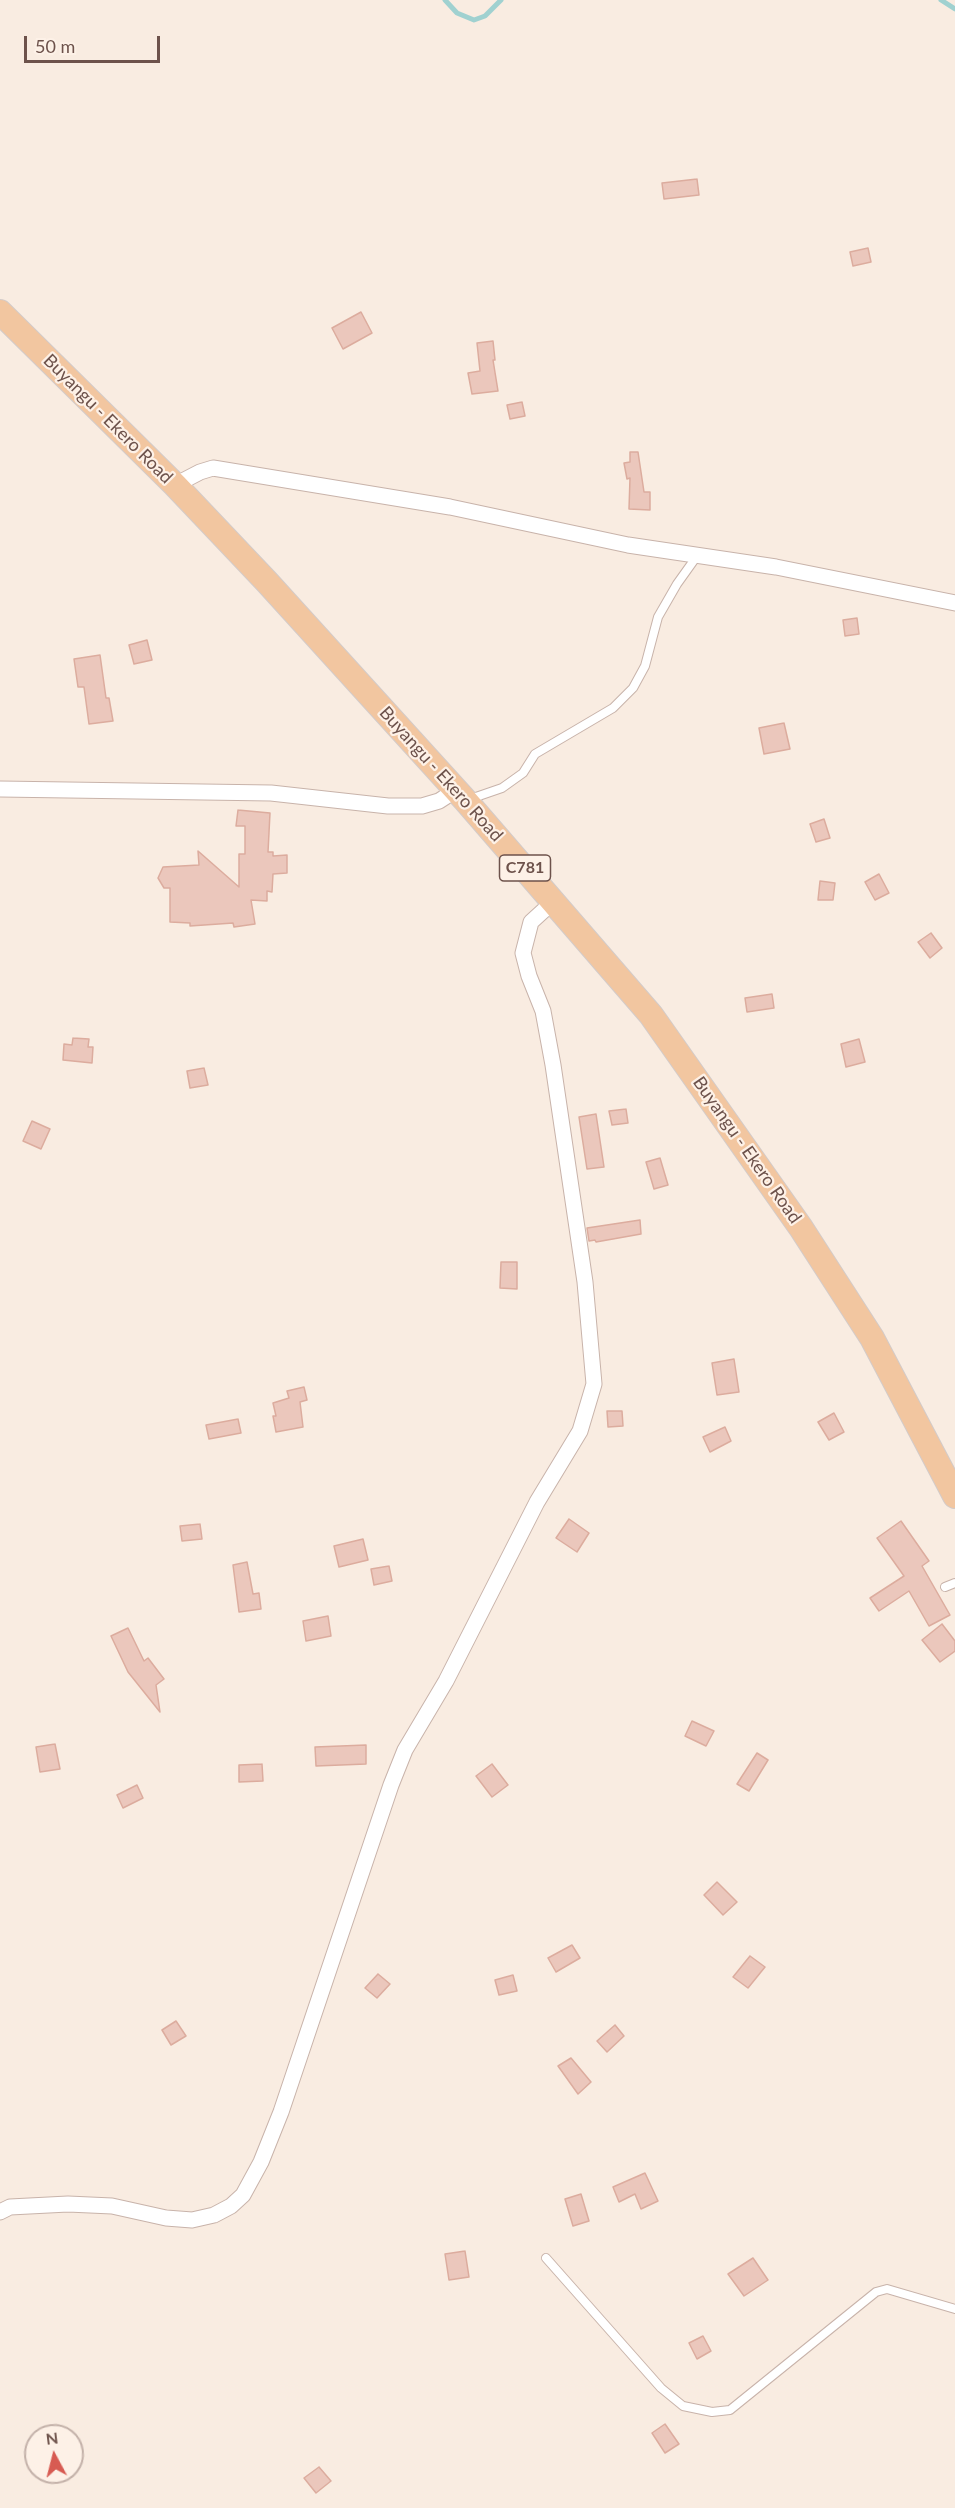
<!DOCTYPE html>
<style>
body{margin:0}
#map{position:relative;width:955px;height:2508px;overflow:hidden;background:#f9ece1;font-family:Lato,sans-serif}
canvas{display:block}
.north{position:absolute;left:24px;top:2424px;width:60px;height:60px;box-sizing:border-box;background:#fdf1e7;border:2px solid #c3b1a9;border-radius:50%;rotate:353deg;font-size:16px;font-weight:700;line-height:24px;text-align:center;color:#6d524b}
.north::after{content:'';display:block;margin:auto;width:21px;height:27px;background:#d75b52;clip-path:polygon(50% 0,100% 100%,50% 72%,0 100%)}
.scale{position:absolute;left:24px;top:36px;width:136px;height:27px;box-sizing:border-box;border:3px solid #6d524b;border-top:0;padding-left:8px;font-size:18px;line-height:21px;white-space:nowrap;color:#6d524b;-webkit-text-stroke:4px #fdf1e7;paint-order:stroke}
</style>
<div id="map">
<canvas width="955" height="2508"></canvas>
<div class="north">N</div>
<div class="scale">50 m</div>
</div>
<script>
const ctx = document.querySelector('canvas').getContext('2d');
ctx.lineJoin = 'round';
const toPath = rows => new Path2D(rows.map(r => 'M' + r).join(''));
function strokePath(path, color, width, dash) { ctx.strokeStyle = color; ctx.lineWidth = width; ctx.lineCap = dash ? 'butt' : 'round'; ctx.setLineDash(dash || []); ctx.stroke(path); }
function fill(path, color) { ctx.fillStyle = color; ctx.fill(path, 'evenodd'); }
function label(font, color, halo, rows, align = 'center') {
  ctx.font = font + ' Lato,sans-serif'; ctx.lineWidth = 4.5; ctx.setLineDash([]); ctx.textBaseline = 'middle'; ctx.strokeStyle = halo; ctx.fillStyle = color; for (const [text, x, y, turn = 0] of rows) {
    ctx.save(); ctx.translate(x, y); ctx.rotate((+turn || 0) * Math.PI / 180); ctx.textAlign = isNaN(turn) ? turn : align; if (halo) ctx.strokeText(text, 0, 0); ctx.fillText(text, 0, 0); ctx.restore();
  }
}
const stream = toPath([
 [445,0,457,13,474,20,485,16,501,0],
 [941,0,955,9]
]);
const building = toPath([
 [697,179,699,195,664,199,662,183,697,179],
 [868,248,871,262,853,266,850,252,868,248],
 [361,312,372,333,343,349,332,328,361,312],
 [493,341,495,360,493,360,498,391,472,394,468,373,480,371,477,343,493,341],
 [522,402,525,416,510,419,507,405,522,402],
 [630,452,638,452,644,492,650,492,650,510,629,509,630,478,627,479,624,463,630,462,630,452],
 [857,618,859,634,845,636,843,620,857,618],
 [147,640,152,660,134,664,129,645,147,640],
 [100,655,106,698,109,698,113,721,89,724,84,687,78,687,74,659,100,655],
 [784,723,790,749,764,754,759,728,784,723],
 [238,810,270,813,268,852,273,852,273,856,287,855,287,873,273,874,272,892,267,891,267,901,251,900,255,924,234,927,233,923,190,926,190,923,170,922,170,888,164,888,158,878,163,867,199,865,198,851,239,887,239,854,245,854,245,826,236,826,238,810],
 [824,819,830,838,816,842,810,824,824,819],
 [879,874,889,893,875,900,865,882,879,874],
 [820,881,835,883,833,900,818,900,820,881],
 [931,933,942,948,930,958,918,942,931,933],
 [772,994,774,1008,747,1012,745,998,772,994],
 [73,1038,89,1039,88,1047,93,1047,92,1063,63,1060,64,1044,72,1045,73,1038],
 [859,1039,865,1062,846,1067,841,1044,859,1039],
 [204,1068,208,1085,190,1088,187,1071,204,1068],
 [626,1109,628,1123,612,1125,609,1111,626,1109],
 [596,1114,604,1167,587,1169,579,1117,596,1114],
 [32,1121,50,1129,41,1149,23,1141,32,1121],
 [660,1158,668,1185,654,1189,646,1162,660,1158],
 [640,1220,641,1234,596,1242,595,1240,589,1241,587,1228,640,1220],
 [501,1262,517,1262,517,1289,500,1288,501,1262],
 [734,1359,739,1392,717,1395,712,1363,734,1359],
 [304,1387,307,1400,300,1402,303,1427,276,1432,273,1416,276,1416,273,1403,289,1398,287,1391,304,1387],
 [607,1411,622,1411,623,1426,608,1427,607,1411],
 [834,1413,844,1432,829,1440,818,1422,834,1413],
 [238,1419,241,1433,209,1439,206,1425,238,1419],
 [725,1427,731,1441,710,1452,703,1437,725,1427],
 [569,1519,589,1533,577,1552,556,1538,569,1519],
 [901,1521,929,1561,922,1566,950,1615,929,1626,909,1591,879,1611,870,1598,904,1576,877,1538,901,1521],
 [200,1524,202,1539,182,1541,180,1526,200,1524],
 [363,1539,368,1560,339,1567,334,1546,363,1539],
 [247,1562,253,1594,259,1593,261,1609,239,1612,233,1565,247,1562],
 [389,1566,392,1581,374,1585,371,1569,389,1566],
 [328,1616,331,1636,306,1641,303,1621,328,1616],
 [942,1624,955,1641,955,1651,940,1662,922,1640,942,1624],
 [128,1628,144,1661,148,1658,164,1679,156,1685,160,1712,128,1672,111,1636,128,1628],
 [692,1721,714,1731,706,1746,685,1736,692,1721],
 [55,1744,60,1769,40,1772,36,1747,55,1744],
 [366,1745,366,1764,316,1766,315,1747,366,1745],
 [757,1753,768,1760,749,1791,737,1784,757,1753],
 [262,1764,263,1781,239,1782,239,1765,262,1764],
 [492,1764,508,1785,492,1797,476,1776,492,1764],
 [137,1785,143,1798,123,1808,117,1795,137,1785],
 [717,1882,737,1902,723,1915,704,1895,717,1882],
 [572,1945,580,1958,556,1972,548,1958,572,1945],
 [750,1956,765,1967,748,1988,733,1977,750,1956],
 [378,1974,390,1984,377,1998,365,1988,378,1974],
 [513,1975,517,1991,499,1995,495,1980,513,1975],
 [176,2021,186,2036,171,2045,162,2030,176,2021],
 [615,2025,624,2036,607,2052,597,2041,615,2025],
 [571,2058,591,2082,578,2094,558,2066,571,2058],
 [645,2173,658,2201,641,2209,635,2194,619,2202,613,2187,645,2173],
 [581,2194,589,2221,573,2226,565,2199,581,2194],
 [465,2251,469,2277,449,2280,445,2254,465,2251],
 [753,2258,768,2280,744,2296,728,2274,753,2258],
 [703,2336,711,2351,697,2359,689,2343,703,2336],
 [665,2424,679,2444,665,2453,652,2433,665,2424],
 [319,2467,331,2481,316,2493,304,2478,319,2467]
]);
const service = toPath([
 [470,799,502,788,523,773,535,754,613,708,633,688,645,666,658,617,677,584,697,556],
 [945,1587,955,1583],
 [546,2258,661,2388,683,2406,712,2412,730,2410,876,2292,887,2289,955,2309]
]);
const minor = toPath([
 [175,485,200,472,213,468,450,507,628,545,776,567,955,603],
 [0,789,271,793,388,806,422,806,439,801,456,790],
 [0,2212,10,2207,68,2204,112,2206,166,2218,192,2220,214,2215,231,2206,243,2195,261,2162,281,2112,391,1785,405,1750,446,1681,537,1502,580,1431,594,1384,585,1282,553,1065,543,1011,529,976,523,953,531,922,554,901]
]);
const primary = toPath([
 [0,312,175,485,267,582,465,800,651,1015,801,1228,872,1338,955,1496]
]);
const shields = [
 [525,868,51]
];
const shieldNames = [
 ["C781",525,868]
];
const streetNames = [
 ["Buyangu - Ekero Road",108,419,45],
 ["Buyangu - Ekero Road",441,774,48],
 ["Buyangu - Ekero Road",747,1150,55]
];
strokePath(stream, '#a0d1d0', 5);
fill(building, '#ebc7bc');
strokePath(building, '#dcac9e', 1.5);
strokePath(service, '#c8b3aa', 10);
strokePath(minor, '#c8b3aa', 17);
strokePath(primary, '#d3cbc9', 26);
strokePath(service, '#fff', 8);
strokePath(minor, '#fff', 15);
strokePath(primary, '#f2c6a0', 24);
for (const [x, y, w] of shields) { const box = new Path2D(); box.roundRect(x - w / 2, y - 13, w, 26, 4.5); ctx.fillStyle = '#fdf1e7'; ctx.fill(box); strokePath(box, '#6d524b', 1.5); }
label('bold 16px', '#6d524b', null, shieldNames);
label('18px', '#6d524b', '#fdf1e7', streetNames);
</script>
